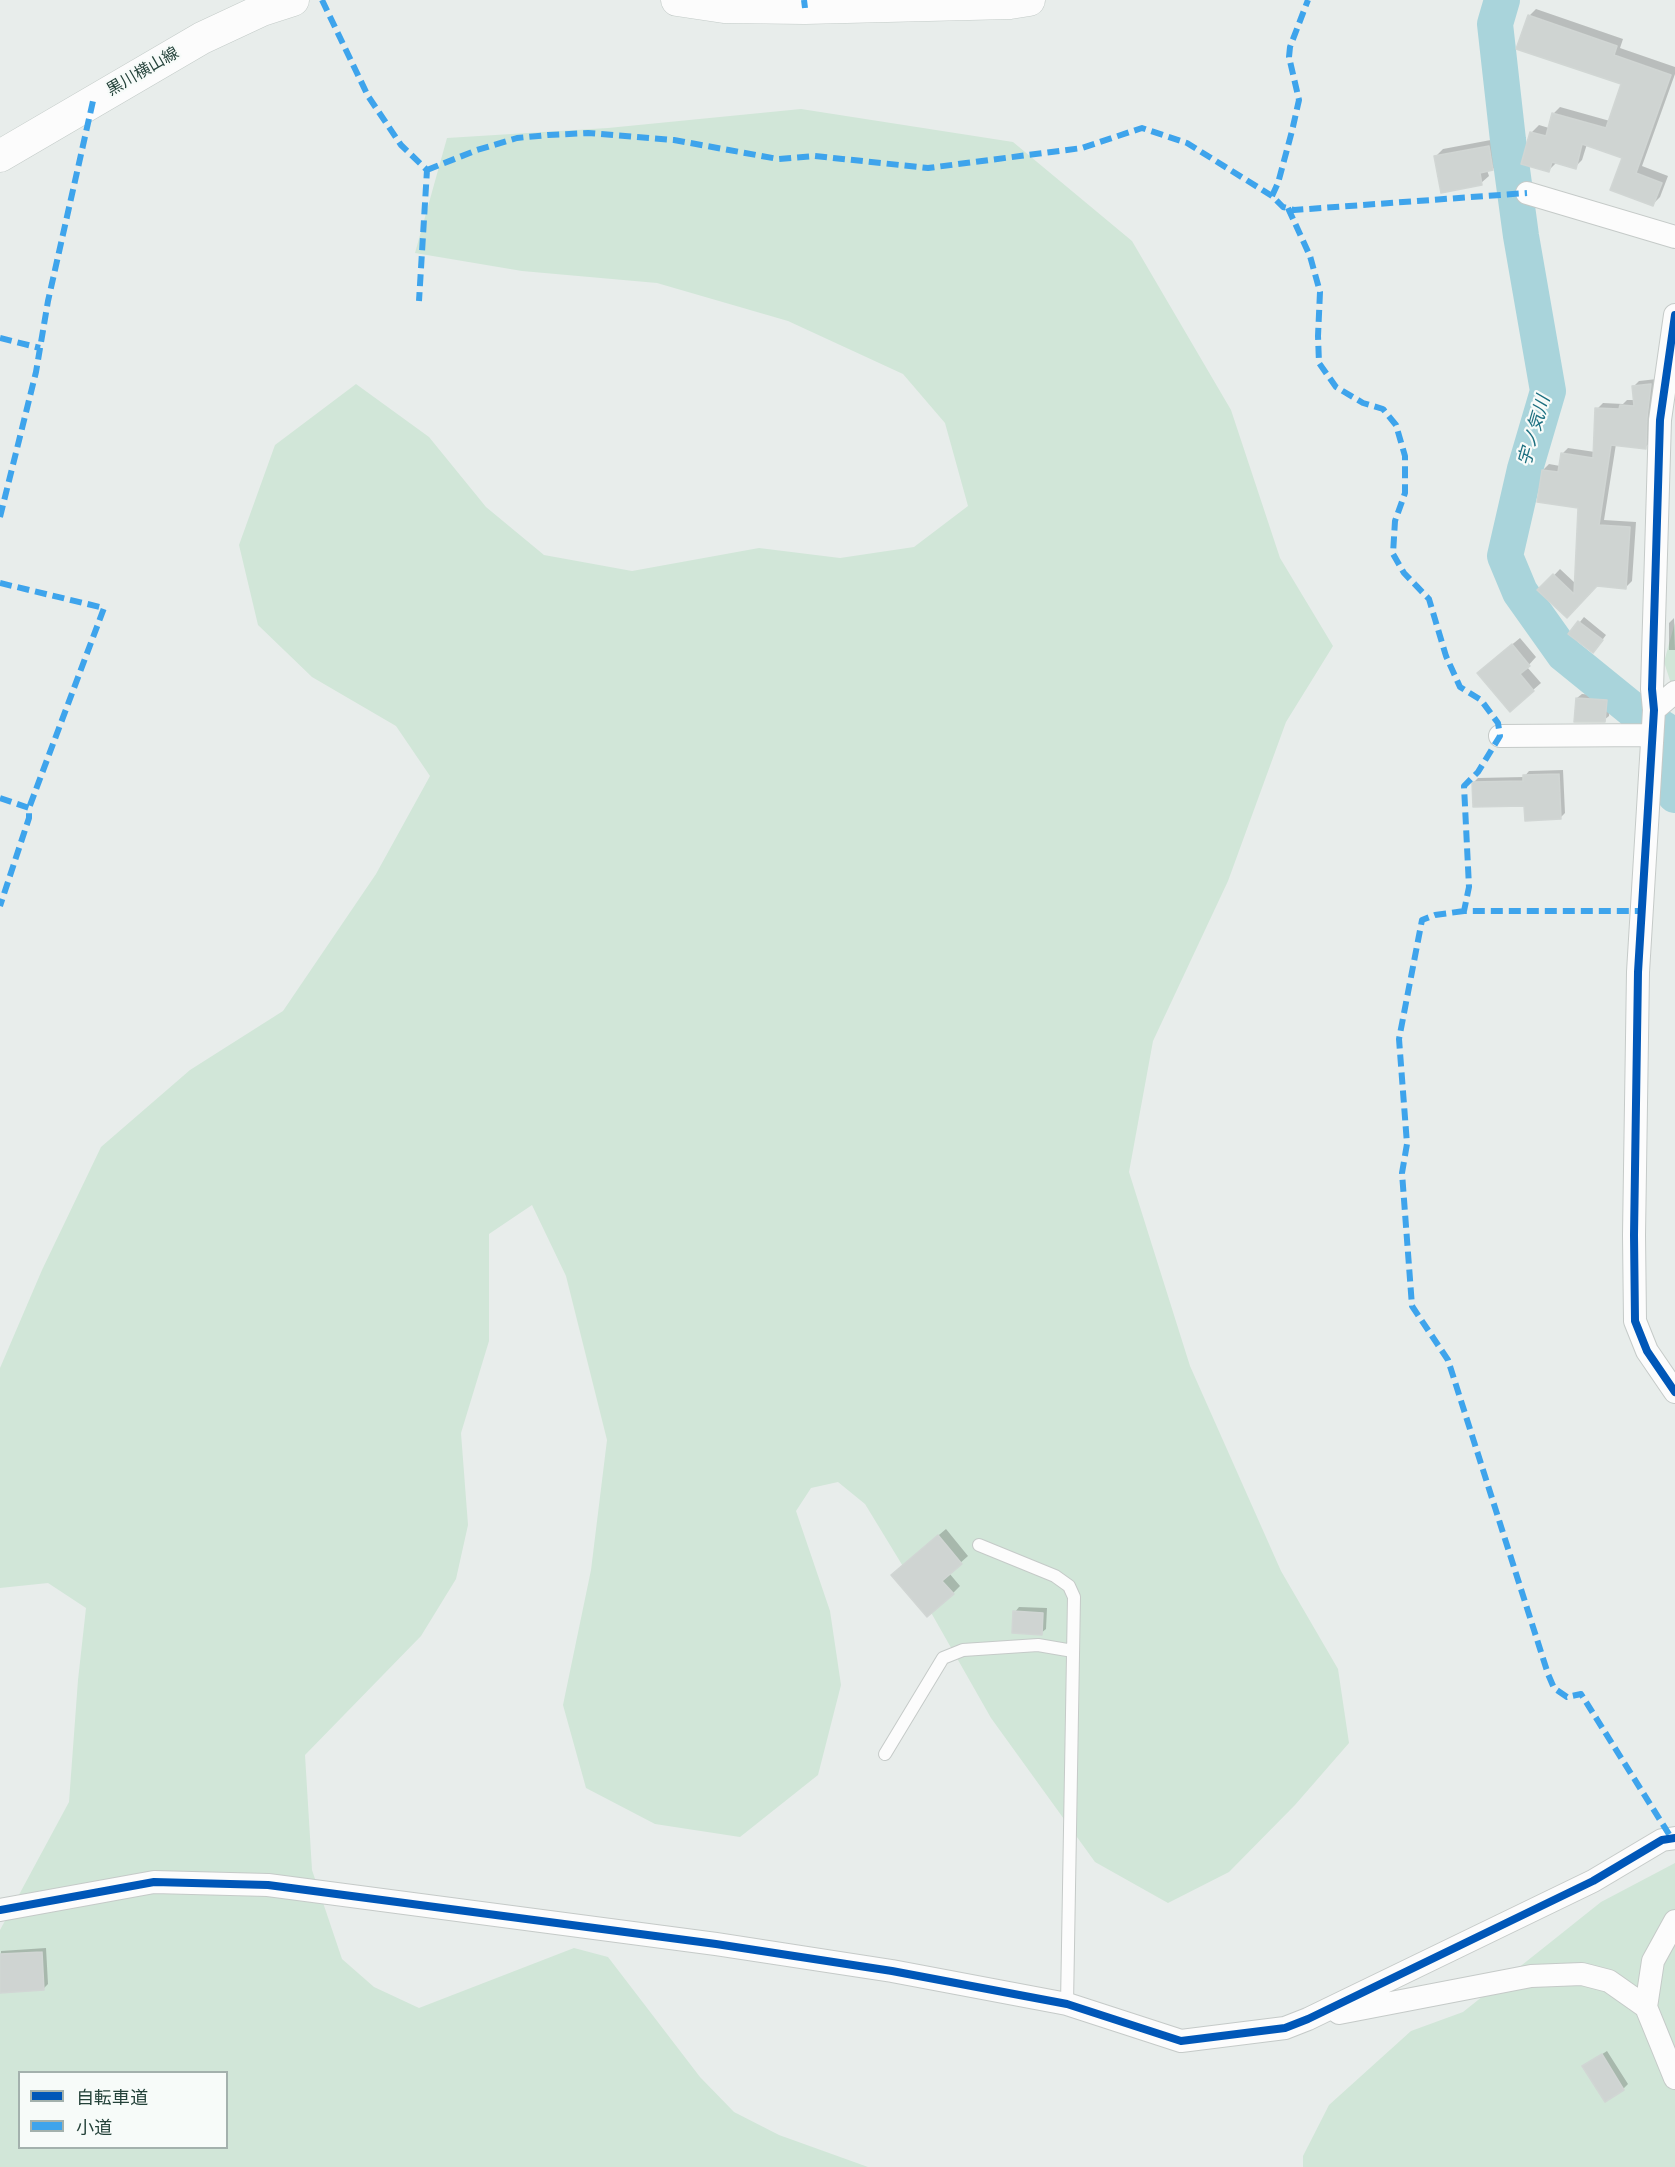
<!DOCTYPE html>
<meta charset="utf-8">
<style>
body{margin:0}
#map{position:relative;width:1675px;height:2167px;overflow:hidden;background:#e8edeb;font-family:"Varela Round","Noto Sans JP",sans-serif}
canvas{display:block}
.legend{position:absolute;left:18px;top:2071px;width:210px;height:78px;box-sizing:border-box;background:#f7fbf9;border:2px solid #a3b1ad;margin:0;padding:8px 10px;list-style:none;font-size:18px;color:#24423a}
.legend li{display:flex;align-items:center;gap:12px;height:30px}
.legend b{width:30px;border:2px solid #a3b1ad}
</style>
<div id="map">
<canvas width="1675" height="2167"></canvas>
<ul class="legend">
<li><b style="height:8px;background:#0057b8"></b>自転車道</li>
<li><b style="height:8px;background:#3ea4ec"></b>小道</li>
</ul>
</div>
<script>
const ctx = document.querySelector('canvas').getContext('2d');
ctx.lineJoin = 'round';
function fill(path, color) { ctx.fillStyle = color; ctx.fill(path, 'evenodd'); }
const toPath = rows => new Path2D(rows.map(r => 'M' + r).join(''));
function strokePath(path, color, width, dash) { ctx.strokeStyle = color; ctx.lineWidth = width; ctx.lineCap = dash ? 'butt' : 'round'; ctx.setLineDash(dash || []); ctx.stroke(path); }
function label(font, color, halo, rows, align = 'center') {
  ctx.font = font + ' "Varela Round","Noto Sans JP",sans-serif'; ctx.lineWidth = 4.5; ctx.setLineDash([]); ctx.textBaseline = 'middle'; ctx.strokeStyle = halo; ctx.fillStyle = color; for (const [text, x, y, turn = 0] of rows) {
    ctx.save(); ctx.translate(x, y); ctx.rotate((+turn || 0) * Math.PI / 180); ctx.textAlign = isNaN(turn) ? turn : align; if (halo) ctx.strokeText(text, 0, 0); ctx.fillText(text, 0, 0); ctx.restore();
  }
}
const green = toPath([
 [801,109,1013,142,1132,241,1231,410,1280,558,1333,646,1286,722,1228,881,1153,1041,1129,1172,1190,1366,1281,1571,1338,1669,1349,1743,1295,1805,1229,1872,1168,1903,1095,1862,991,1718,929,1609,865,1504,838,1482,811,1488,796,1511,830,1611,841,1685,818,1775,740,1837,655,1824,586,1788,563,1705,591,1570,607,1440,566,1276,532,1205,489,1234,489,1341,461,1433,468,1525,456,1579,421,1636,305,1755,312,1870,342,1959,374,1987,419,2008,574,1948,608,1957,700,2077,734,2112,779,2135,868,2167,0,2167,0,1930,69,1802,78,1680,86,1608,48,1583,0,1588,0,1368,42,1270,101,1147,190,1070,283,1011,376,874,430,776,396,726,312,677,258,625,239,545,275,445,356,384,429,437,486,507,544,555,632,571,759,548,840,558,914,547,968,506,945,423,903,374,788,321,657,283,522,271,415,253,447,138,608,128],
 [20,2072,226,2072,226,2148,20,2148],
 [1675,622,1675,696,1664,662],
 [1675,1863,1675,2167,1303,2167,1303,2156,1329,2105,1411,2031,1463,2012,1601,1902]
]);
const shadow = toPath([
 [1536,9,1623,39,1620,48,1675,67,1675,74,1642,166,1668,176,1660,197,1653,204,1624,157,1587,144,1582,160,1575,167,1556,163,1549,170,1523,163,1532,132,1539,125,1549,128,1553,114,1560,107,1610,121,1623,83,1529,16],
 [1496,139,1500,161,1493,169,1487,170,1489,176,1481,183,1436,156,1443,149],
 [1657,379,1651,442,1645,447,1616,444,1604,520,1636,522,1632,581,1626,587,1597,585,1567,616,1540,590,1560,569,1576,584,1579,507,1543,470,1549,464,1560,466,1562,454,1568,448,1595,452,1597,409,1603,403,1623,404,1627,400,1635,400,1633,387,1639,381],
 [1584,617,1606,635,1597,647,1571,633],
 [1674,618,1675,650,1669,650,1669,623],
 [1520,638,1536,657,1527,667,1541,683,1533,690,1486,666],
 [1582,694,1611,696,1609,716,1604,720,1577,698],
 [1563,770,1565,813,1560,818,1474,782,1478,778,1524,777,1529,771],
 [946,1529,968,1556,949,1573,960,1586,953,1593,900,1568],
 [1019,1607,1047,1608,1046,1629,1041,1633,1015,1612],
 [46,1948,48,1984,43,1989,0,1991,1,1951],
 [1607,2051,1628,2084,1623,2089,1584,2066]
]);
const river = toPath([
 [1502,0,1495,24,1508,140,1521,236,1548,391,1525,469,1505,556,1520,592,1564,654,1633,710,1670,733,1671,779,1675,795]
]);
const building = toPath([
 [1528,15,1617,46,1614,55,1671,75,1636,173,1662,183,1653,206,1610,190,1622,158,1582,144,1576,169,1552,162,1549,172,1521,164,1530,132,1546,136,1552,113,1606,128,1621,84,1516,49,1528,15],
 [1489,146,1493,170,1480,173,1482,185,1441,193,1434,156,1489,146],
 [1651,384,1647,418,1646,449,1611,445,1599,525,1630,527,1626,589,1597,586,1567,618,1537,590,1553,574,1574,594,1578,508,1537,502,1542,470,1558,472,1561,453,1593,458,1595,408,1619,409,1620,405,1634,406,1632,386,1651,384],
 [1578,621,1603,640,1593,653,1568,634,1578,621],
 [1512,644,1530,666,1520,674,1534,691,1510,712,1477,673,1512,644],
 [1576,698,1607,700,1605,722,1574,722,1576,698],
 [1559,774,1561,819,1525,821,1524,806,1473,807,1472,782,1523,781,1523,775,1559,774],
 [938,1535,962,1564,942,1581,954,1594,927,1617,891,1575,938,1535],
 [1013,1611,1043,1613,1042,1635,1012,1633,1013,1611],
 [42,1952,44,1990,0,1993,0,1954,42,1952],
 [1602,2054,1624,2090,1605,2102,1582,2066,1602,2054]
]);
const service = toPath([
 [979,1545,1055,1576,1069,1586,1074,1597,1067,2004],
 [885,1754,943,1658,963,1650,1038,1645,1073,1651]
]);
const minor = toPath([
 [1527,193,1675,237],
 [1675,315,1660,420,1652,689,1654,710,1638,972,1634,1235,1635,1321,1647,1351,1675,1392],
 [1654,710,1675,692],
 [1500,736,1652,735],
 [0,1910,154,1882,268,1885,716,1944,892,1971,1067,2004,1181,2041,1285,2028,1308,2019,1593,1881,1662,1840,1675,1838],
 [1675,1921,1653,1961,1646,2007,1675,2078],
 [1339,2013,1531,1976,1582,1974,1609,1981,1646,2007]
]);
const secondary = toPath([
 [677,0,724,7,805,8,1010,3,1029,0],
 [0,156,202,38,262,10,293,0]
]);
const quiet = toPath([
 [322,0,368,96,401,145,427,170,419,301],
 [804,0,805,8],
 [427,170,477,150,517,138,548,135,588,133,674,140,778,159,815,156,928,168,1082,148,1142,128,1187,143,1272,196,1283,207,1294,210,1527,193],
 [1272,196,1278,183,1292,131,1299,100,1289,57,1290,47,1308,0],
 [1288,208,1310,256,1320,292,1318,336,1319,363,1336,387,1363,403,1383,409,1396,425,1405,456,1405,493,1395,521,1393,554,1404,573,1429,599,1446,656,1460,687,1481,700,1498,723,1500,736,1478,772,1464,786,1469,887,1464,911,1642,911],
 [0,338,40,348],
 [0,517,36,372,48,301,93,101],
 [0,583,104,608,29,808],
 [0,798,29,808,29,818,0,906],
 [1464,911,1435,915,1422,920,1399,1039,1407,1144,1402,1173,1412,1306,1448,1360,1548,1674,1554,1688,1567,1697,1581,1694,1672,1839]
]);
const cycleway = toPath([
 [1675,315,1660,420,1652,689,1654,710,1638,972,1634,1235,1635,1321,1647,1351,1675,1392],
 [0,1910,154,1882,268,1885,716,1944,892,1971,1067,2004,1181,2041,1285,2028,1308,2019,1593,1881,1662,1840,1675,1838]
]);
const streetNames = [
 ["黒川横山線",143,72,-30]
];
const waterNames = [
 ["宇ノ気川",1535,431,-74]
];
fill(green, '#d1e6d8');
fill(shadow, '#0003');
strokePath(river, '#a9d4db', 36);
fill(building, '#cfd4d2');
strokePath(building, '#d1d6d4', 1.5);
strokePath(service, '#c5cac8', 14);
strokePath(minor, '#c5cac8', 24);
strokePath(secondary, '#c3cbc8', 33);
strokePath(service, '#fcfcfc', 12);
strokePath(minor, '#fcfcfc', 22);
strokePath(secondary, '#fcfcfc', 32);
strokePath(quiet, '#3ea4ec', 6, [12, 6]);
strokePath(cycleway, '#0057b8', 8);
label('16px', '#24423a', '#f7fbf9', streetNames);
label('italic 18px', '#1c6f80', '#f7fbf9', waterNames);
</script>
